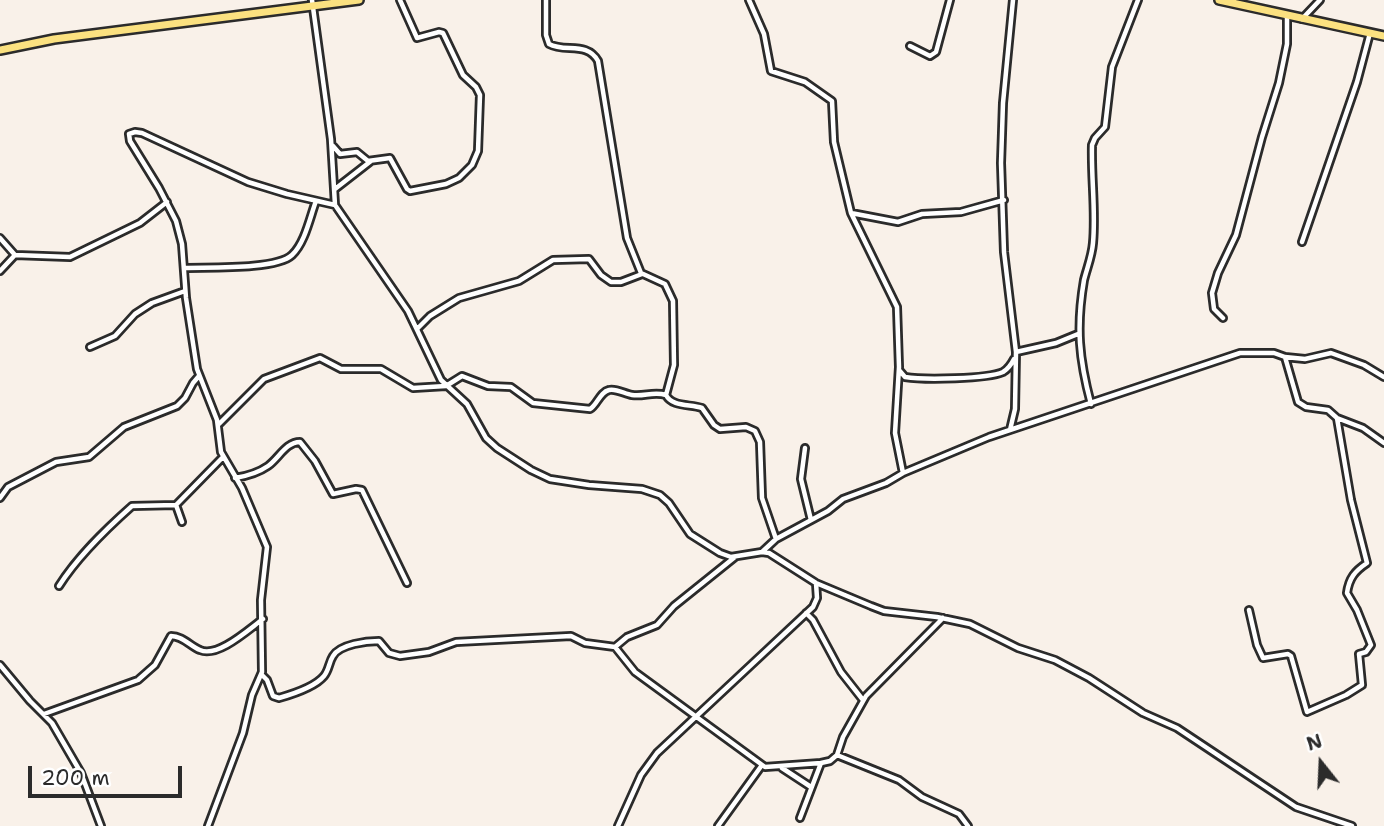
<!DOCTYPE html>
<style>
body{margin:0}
#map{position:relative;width:1384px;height:826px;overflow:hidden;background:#f9f1e9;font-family:"Shantell Sans",sans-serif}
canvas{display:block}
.north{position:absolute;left:1286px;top:728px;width:70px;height:70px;-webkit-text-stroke:5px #fff;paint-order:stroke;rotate:342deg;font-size:19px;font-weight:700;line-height:28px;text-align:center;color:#2b2b2b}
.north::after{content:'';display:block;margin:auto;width:24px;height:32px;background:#2b2b2b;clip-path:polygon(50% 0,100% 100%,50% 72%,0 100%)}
.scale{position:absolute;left:28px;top:766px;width:154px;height:32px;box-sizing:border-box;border:4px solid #2b2b2b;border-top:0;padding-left:9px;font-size:21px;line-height:24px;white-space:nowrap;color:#2b2b2b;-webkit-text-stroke:5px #fff;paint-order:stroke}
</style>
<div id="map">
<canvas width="1384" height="826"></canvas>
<div class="north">N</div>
<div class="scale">200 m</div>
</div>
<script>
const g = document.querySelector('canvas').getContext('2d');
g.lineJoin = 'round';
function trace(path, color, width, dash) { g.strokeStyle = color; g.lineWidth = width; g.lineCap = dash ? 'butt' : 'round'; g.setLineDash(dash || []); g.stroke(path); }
const minor = new Path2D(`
 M 312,0 L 331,139 L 335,205 L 408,311 L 441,380 L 467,404 L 486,438 L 497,448 L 531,470 L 550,479 L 589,485 L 642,489 L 660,495 L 669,503 L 690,534 L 720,553 L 731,557 L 762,552 L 769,553 L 816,583 L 871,606 L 884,611 L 937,617 L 970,624 L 1018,648 L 1055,660 L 1089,678 L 1143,713 L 1177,728 L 1296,807 L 1352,826
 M 546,0 L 546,35 L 549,44 C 565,53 587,41 598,61 L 627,238 L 641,273 L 665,284 L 673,301 L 674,365 L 666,395 C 672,407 690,404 702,408 L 714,425 L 720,429 L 746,427 L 755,431 L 760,442 L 762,498 L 776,539
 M 749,0 L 764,34 L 771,71 L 805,82 L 832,101 L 834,142 L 851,213 L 898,222 L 922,214 L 961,212 L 1004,200
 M 1302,19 L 1320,0
 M 910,46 L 930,56 L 936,52 L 950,0
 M 333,146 L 340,154 L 357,152 L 368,161 L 390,158 L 407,189 L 410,191 L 446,184 L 459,178 L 472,165 L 478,151 L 480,95 L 476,87 L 463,75 L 443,33 L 439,32 L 417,38 L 400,0
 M 335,189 L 371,161
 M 851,213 L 897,307 L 899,367 L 895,433 L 903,473
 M 0,238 L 15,255 L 70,257 L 140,223 L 167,202
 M 1302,242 L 1357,82 L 1370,33
 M 185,268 C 208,267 276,270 292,255 C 305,243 310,217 316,201
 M 0,271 L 15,255
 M 1223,318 L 1214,309 L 1212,293 L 1218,273 L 1236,235 L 1262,137 L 1279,83 L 1287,44 L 1287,15
 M 417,329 L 430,316 L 459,298 L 519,281 L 553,260 L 589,259 L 601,275 L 611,282 L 621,282 L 642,274
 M 90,347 L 115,336 L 135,314 L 152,303 L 185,291
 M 1016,352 L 1056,343 L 1078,334
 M 1285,357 L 1305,359 L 1331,353 L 1364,365 L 1384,377
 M 899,370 L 905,377 C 924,380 987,379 1003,372 C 1008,369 1011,365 1014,359
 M 1091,404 C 1079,359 1076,327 1084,280 C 1087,268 1092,256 1093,243 C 1096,210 1091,178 1092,145 L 1095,138 L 1105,127 L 1112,67 L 1138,0
 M 219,424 L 264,379 L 320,358 L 341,369 L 381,369 L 413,388 L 446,386 L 462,376 L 488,386 L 511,387 L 533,403 L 590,409 C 597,405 600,392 609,390 C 616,388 625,394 632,395 C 644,397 653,391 666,395
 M 1010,430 L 1015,409 L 1016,352 L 1004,252 L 1001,163 L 1003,103 L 1013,0
 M 805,448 L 801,479 L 811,520
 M 235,478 C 247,476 258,473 268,466 C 279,458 286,442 300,442 L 315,461 L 333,494 L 356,489 L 362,490 L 407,583
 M 0,498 L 8,487 L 56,462 L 89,457 L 124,427 L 177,406 L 185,398 L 193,383 L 199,376
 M 182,522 L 176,505 L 223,457
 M 762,552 L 776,539 L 828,511 L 843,499 L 886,483 L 903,473 L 989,437 L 1240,353 L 1274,353 L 1285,357 L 1298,402 L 1306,407 L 1328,410 L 1337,418 L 1363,428 L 1384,443
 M 59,586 C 78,556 105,530 132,506 L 176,505
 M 1249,610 L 1257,645 L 1263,658 L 1288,654 L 1291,656 L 1307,712 L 1346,695 L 1362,685 L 1359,654 L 1366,652 L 1371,645 L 1357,610 L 1347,593 C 1349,578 1355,571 1367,563 L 1351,500 L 1337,418
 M 806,613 L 813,620 L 841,672 L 863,700
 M 615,647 L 627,637 L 657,625 L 674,606 L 735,557
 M 0,665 L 30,701 L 52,723 L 81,773 L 101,826
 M 262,675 L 267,680 L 273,696 L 279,698 C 293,694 315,687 324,676 C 329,670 329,662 333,656 C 340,644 367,641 379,641 L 389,653 L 400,656 L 429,652 L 456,642 L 571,636 L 585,643 L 615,647 L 635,672 L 765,767 L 821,763
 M 44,714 L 138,680 L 155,665 L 171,636 C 183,636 190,646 200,650 C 218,658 249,629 263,619
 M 837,755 L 899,780 L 922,797 L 959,814 L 968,826
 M 782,768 L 811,787
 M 800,818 L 821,763 L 830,761 L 837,755 L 843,737 L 866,696 L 943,618
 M 208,826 L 243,733 L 252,695 L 262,672 L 261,600 L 267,547 L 242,488 L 221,452 L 217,420 L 197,369 L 186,298 L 182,244 L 176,221 L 159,188 L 130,141 L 129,134 L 135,132 L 142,133 L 248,182 L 287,194 L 335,205
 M 618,826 L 641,775 L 657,753 L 813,607 L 817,598 L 816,583
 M 718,826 L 762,765`);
const primary = new Path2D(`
 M 1219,0 L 1384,36
 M 0,50 L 54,39 L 359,0`);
trace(minor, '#2b2b2b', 10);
trace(primary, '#2b2b2b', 12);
trace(minor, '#fff', 4.5);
trace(primary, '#fbe180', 7);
</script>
